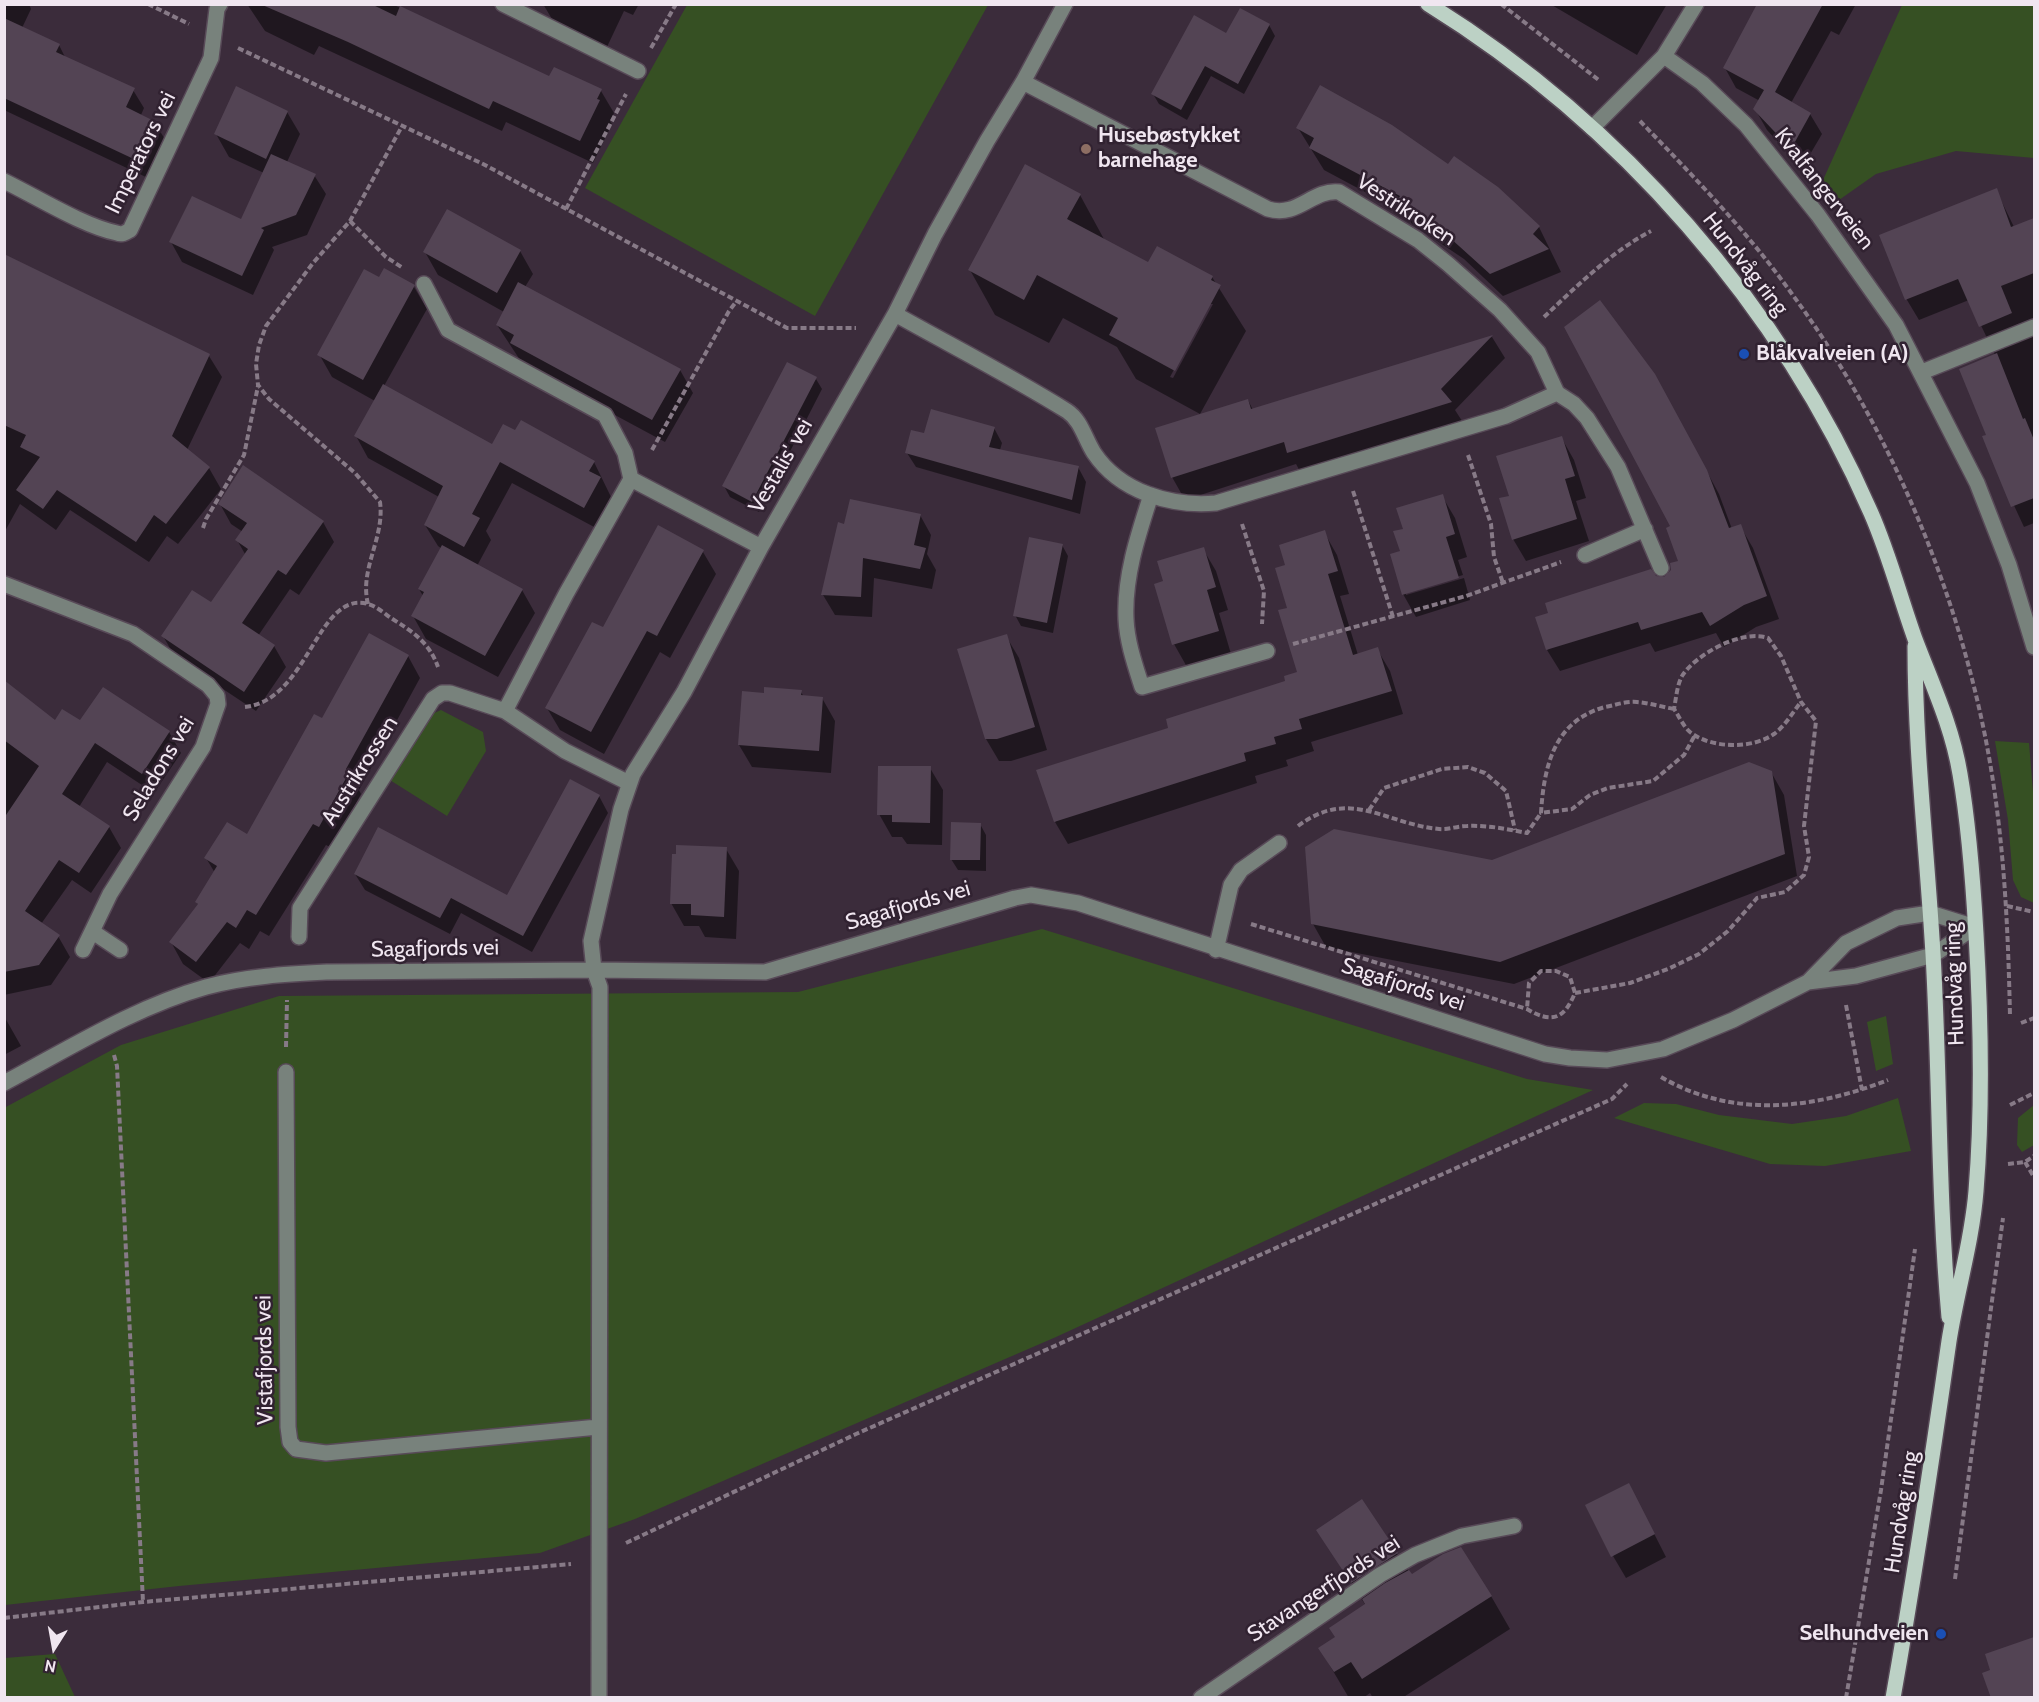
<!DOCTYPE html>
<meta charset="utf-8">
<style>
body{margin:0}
#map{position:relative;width:2039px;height:1702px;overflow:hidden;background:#3b2c3b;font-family:Cabin,sans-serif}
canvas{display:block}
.frame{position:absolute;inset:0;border:6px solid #f0e6f0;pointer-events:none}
.north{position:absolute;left:24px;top:1618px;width:60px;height:60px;-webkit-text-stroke:4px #312231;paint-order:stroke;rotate:191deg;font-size:16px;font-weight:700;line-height:24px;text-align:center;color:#f0e6f0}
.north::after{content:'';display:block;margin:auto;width:21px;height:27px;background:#f0e6f0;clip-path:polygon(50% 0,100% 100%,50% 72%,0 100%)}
</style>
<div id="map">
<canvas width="2039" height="1702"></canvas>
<div class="frame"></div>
<div class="north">N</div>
</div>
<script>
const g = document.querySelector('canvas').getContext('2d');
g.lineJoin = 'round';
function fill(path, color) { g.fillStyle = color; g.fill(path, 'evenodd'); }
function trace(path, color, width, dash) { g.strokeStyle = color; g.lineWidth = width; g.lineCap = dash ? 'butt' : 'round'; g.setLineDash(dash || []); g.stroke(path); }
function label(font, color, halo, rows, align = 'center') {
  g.font = font + ' Cabin,sans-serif'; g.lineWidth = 5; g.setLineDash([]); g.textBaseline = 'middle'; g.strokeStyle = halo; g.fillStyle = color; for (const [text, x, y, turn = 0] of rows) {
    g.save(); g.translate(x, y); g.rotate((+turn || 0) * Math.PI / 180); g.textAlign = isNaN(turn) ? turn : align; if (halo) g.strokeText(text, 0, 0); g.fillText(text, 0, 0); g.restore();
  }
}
fill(new Path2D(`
 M 687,5 L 988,5 L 815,316 L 585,188 Z
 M 1902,5 L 2034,5 L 2034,158 L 1956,151 L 1876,174 L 1839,200 L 1823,180 Z
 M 441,710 L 483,732 L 486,751 L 447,816 L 385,777 L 423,718 Z
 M 1995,741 L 2029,743 L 2034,804 L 2034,903 L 2021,897 L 2013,880 L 2008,820 Z
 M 1042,929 L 1527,1079 L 1593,1090 L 1056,1337 L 635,1519 L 540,1553 L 179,1586 L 5,1605 L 4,1108 L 121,1045 L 279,996 L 798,992 Z
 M 1886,1016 L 1893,1064 L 1876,1071 L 1867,1022 Z
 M 1898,1098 L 1911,1151 L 1825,1166 L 1770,1164 L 1614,1118 L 1644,1103 L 1676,1104 L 1719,1115 L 1792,1124 L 1846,1116 Z
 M 2034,1105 L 2034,1145 L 2022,1152 L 2017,1145 L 2018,1118 Z
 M 55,1654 L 75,1697 L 5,1697 L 5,1658 Z`), '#365023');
fill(new Path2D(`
 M 4,4 L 29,4 L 31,9 L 22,28 L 59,45 L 66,59 L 133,90 L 144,108 L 141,115 L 155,123 L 166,141 L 148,178 L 4,110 Z
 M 247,4 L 392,4 L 550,78 L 601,91 L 614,113 L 610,121 L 612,124 L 593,163 L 506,122 L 502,131 L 319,46 L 314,55 L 265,31 Z
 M 543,4 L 639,4 L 633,15 L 624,11 L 606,49 L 555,24 Z
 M 1550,4 L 1667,4 L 1637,55 Z
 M 1759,4 L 1856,4 L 1839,35 L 1831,31 L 1791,103 L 1810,114 L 1822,134 L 1802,168 L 1767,130 L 1755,109 L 1760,101 L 1736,88 L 1725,68 Z
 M 1269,25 L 1275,36 L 1244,94 L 1211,76 L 1187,120 L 1159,104 L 1153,94 L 1227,35 Z
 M 287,112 L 300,134 L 287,162 L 314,175 L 326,194 L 307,235 L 272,247 L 274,250 L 253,295 L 182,262 L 171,242 L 242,221 L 264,173 L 229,157 L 216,134 Z
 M 1298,128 L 1448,166 L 1497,188 L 1539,227 L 1561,272 L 1503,296 L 1464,259 L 1412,224 L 1406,214 L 1324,170 Z
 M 1996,190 L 2014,227 L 2034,220 L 2034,523 L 2024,527 L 1991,456 L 1988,435 L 1995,355 L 1969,300 L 1919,320 L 1907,300 L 1881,236 Z
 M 1080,195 L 1105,241 L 1149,264 L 1212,277 L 1246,331 L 1200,414 L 1136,379 L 1117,347 L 1063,318 L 1049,343 L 995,315 L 970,270 ZM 1209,304 L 1213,304 L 1173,378 L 1170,377 Z
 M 520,251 L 533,274 L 525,287 L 680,370 L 693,393 L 665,442 L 524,366 L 497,325 L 504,312 L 438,275 L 425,252 Z
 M 4,257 L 209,356 L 222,377 L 187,450 L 209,468 L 221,489 L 178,544 L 167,536 L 149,562 L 70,510 L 56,530 L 20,504 L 4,533 Z
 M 380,279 L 414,287 L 427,309 L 384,386 L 493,446 L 594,462 L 612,499 L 596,528 L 512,483 L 486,531 L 491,540 L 477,566 L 522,590 L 535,613 L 498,677 L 426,639 L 413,616 L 423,596 L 419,589 L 442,549 L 438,546 L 425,525 L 439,497 L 368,458 L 356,436 L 375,401 L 332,377 L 319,354 Z
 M 1492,337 L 1505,358 L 1455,410 L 1464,424 L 1302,475 L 1296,464 L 1185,500 L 1172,477 L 1248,400 L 1253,410 Z
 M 816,379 L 822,389 L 759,512 L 730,497 L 724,486 Z
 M 1667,398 L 1719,494 L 1732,529 L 1740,526 L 1753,548 L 1779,619 L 1756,627 L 1724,647 L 1716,633 L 1655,652 L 1650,643 L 1560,671 L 1547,650 L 1655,577 L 1665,579 L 1680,562 L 1672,527 Z
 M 994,428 L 1002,443 L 1000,450 L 1078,467 L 1086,482 L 1080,514 L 916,467 L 907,453 L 925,435 Z
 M 1561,437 L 1574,460 L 1586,498 L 1576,501 L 1589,541 L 1526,561 L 1513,539 L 1511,497 Z
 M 1442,496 L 1455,518 L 1467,557 L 1458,560 L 1463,575 L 1406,592 L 1406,595 L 1464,578 L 1470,600 L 1416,617 L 1403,594 L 1401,552 L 1404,530 Z
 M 220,504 L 323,522 L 334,542 L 299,595 L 290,589 L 258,636 L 274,646 L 286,667 L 256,711 L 175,657 L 163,636 L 211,604 L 245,554 L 237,540 L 243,532 L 231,524 Z
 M 920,515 L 931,535 L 927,554 L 936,570 L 932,589 L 874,578 L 872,617 L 835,615 L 823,595 L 845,526 Z
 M 1324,532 L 1337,555 L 1349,594 L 1340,596 L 1358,655 L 1377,649 L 1390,671 L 1403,714 L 1311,742 L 1314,751 L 1286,760 L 1288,766 L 1255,776 L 1257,783 L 1068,844 L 1055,822 L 1170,729 L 1287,682 L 1299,673 L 1289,609 L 1287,566 Z
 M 1062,545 L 1068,556 L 1053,633 L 1021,626 L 1015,615 Z
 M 1203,549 L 1216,571 L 1228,610 L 1219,613 L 1231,654 L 1187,667 L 1174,644 L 1165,582 Z
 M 703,552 L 716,574 L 670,658 L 660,652 L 604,754 L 560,730 L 547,708 L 603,630 Z
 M 1006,636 L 1019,658 L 1047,750 L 1011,761 L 999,761 L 986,739 Z
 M 408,656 L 420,678 L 359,790 L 361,794 L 332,848 L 326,845 L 269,936 L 260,931 L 249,949 L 240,943 L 209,983 L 183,964 L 171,942 L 199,905 L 196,902 L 215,873 L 206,858 L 248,837 L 323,720 Z
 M 4,682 L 55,722 L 169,732 L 181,753 L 154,793 L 107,762 L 79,807 L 109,827 L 121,848 L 91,893 L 72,880 L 41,924 L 58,936 L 70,957 L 51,985 L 4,995 Z
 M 801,692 L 804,697 L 822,698 L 835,721 L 831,773 L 752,767 L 739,745 L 765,694 Z
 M 930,768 L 943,790 L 942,845 L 907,844 L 902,837 L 892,837 L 879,814 Z
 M 1771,772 L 1784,795 L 1797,876 L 1514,984 L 1326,947 L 1313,924 L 1492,862 Z
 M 599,796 L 608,813 L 532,952 L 461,913 L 450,934 L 365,890 L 355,874 L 507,897 Z
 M 980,824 L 986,835 L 986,871 L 958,870 L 951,859 Z
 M 726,849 L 739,871 L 736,939 L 705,937 L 699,926 L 684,926 L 671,903 Z
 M 4,1016 L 21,1046 L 4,1055 Z
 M 1362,1501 L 1412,1576 L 1491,1596 L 1510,1629 L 1402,1698 L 1373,1698 L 1370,1693 L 1363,1698 L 1349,1698 L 1320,1649 L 1336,1638 L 1366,1606 L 1318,1531 Z
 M 1641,1508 L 1666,1557 L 1626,1578 L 1613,1556 Z
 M 2034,1639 L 2034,1698 L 1993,1698 L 1992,1670 L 1986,1655 Z`), '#0007');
fill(new Path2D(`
 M 260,4 L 371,4 L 396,16 L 400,6 L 549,76 L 554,67 L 602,89 L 597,99 L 600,100 L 580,141 L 493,101 L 489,109 L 348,42 Z
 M 1757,4 L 1823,4 L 1775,92 L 1811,113 L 1791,149 L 1753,109 L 1764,90 L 1723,68 Z
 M 1240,8 L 1270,24 L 1238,84 L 1205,66 L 1181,110 L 1151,94 L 1194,15 L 1226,33 Z
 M 4,18 L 60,44 L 56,52 L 135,88 L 126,107 L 156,122 L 138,161 L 4,98 Z
 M 1320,85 L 1392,125 L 1448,164 L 1454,156 L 1498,187 L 1540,226 L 1533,234 L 1549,249 L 1490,274 L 1449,237 L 1397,201 L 1400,196 L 1309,148 L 1314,138 L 1296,128 Z
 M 236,86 L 288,111 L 266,159 L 214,134 Z
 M 271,154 L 316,174 L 296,215 L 261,228 L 264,230 L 242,276 L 169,242 L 192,196 L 241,219 Z
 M 1025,164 L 1081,194 L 1067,219 L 1148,262 L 1157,246 L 1213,276 L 1211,280 L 1221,285 L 1175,371 L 1109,335 L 1118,318 L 1037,275 L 1024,300 L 968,270 Z
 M 1997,188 L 2011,227 L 2034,218 L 2034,273 L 2001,286 L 2012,313 L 1979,327 L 1958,279 L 1905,300 L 1879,235 Z
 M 447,209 L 521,250 L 497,293 L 423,252 Z
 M 4,254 L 210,354 L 172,436 L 210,467 L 166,524 L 154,515 L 136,542 L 57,490 L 43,509 L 16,490 L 40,457 L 20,447 L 26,435 L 4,425 Z
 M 384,268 L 415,285 L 363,380 L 317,355 L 364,269 L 379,277 Z
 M 518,282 L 681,369 L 652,420 L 510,343 L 514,335 L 496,325 Z
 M 1600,300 L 1655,374 L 1707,470 L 1729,528 L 1741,524 L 1767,596 L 1744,605 L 1710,626 L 1702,612 L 1641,630 L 1638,622 L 1546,650 L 1535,617 L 1548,613 L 1545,603 L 1651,569 L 1656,576 L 1664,577 L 1671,570 L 1670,563 L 1678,561 L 1666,528 L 1670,526 L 1564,327 Z
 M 1493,335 L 1441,389 L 1452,402 L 1287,453 L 1284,442 L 1171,478 L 1155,428 L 1248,399 L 1251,409 Z
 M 1997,353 L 2023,419 L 2025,418 L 2034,440 L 2034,498 L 2011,507 L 1990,456 L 1982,436 L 1986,435 L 1959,369 Z
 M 787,362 L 817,377 L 752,502 L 722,486 Z
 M 383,384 L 492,444 L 503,424 L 515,430 L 521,420 L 595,461 L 589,471 L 601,477 L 584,508 L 500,462 L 472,514 L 480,518 L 464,547 L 424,525 L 443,486 L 354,436 Z
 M 931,409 L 995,427 L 989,447 L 1079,466 L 1072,500 L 905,453 L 911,430 L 924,433 Z
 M 1562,436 L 1575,476 L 1565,479 L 1577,519 L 1512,540 L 1499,498 L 1509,496 L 1496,456 Z
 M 243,465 L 324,521 L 286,575 L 278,570 L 242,623 L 275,645 L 244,692 L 161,636 L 192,590 L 211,602 L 248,549 L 235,540 L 247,523 L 218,504 Z
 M 1443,494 L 1455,534 L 1446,537 L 1459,578 L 1402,595 L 1390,554 L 1400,551 L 1393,531 L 1403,529 L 1396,508 Z
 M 850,499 L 921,514 L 914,545 L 926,548 L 920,569 L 863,558 L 861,597 L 821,595 L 838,522 L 844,524 Z
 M 658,525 L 704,550 L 657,636 L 647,631 L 591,732 L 545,708 L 592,622 L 603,627 Z
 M 1325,530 L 1338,571 L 1328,574 L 1353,655 L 1378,647 L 1392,691 L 1299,719 L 1302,729 L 1274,737 L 1276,744 L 1244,753 L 1246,761 L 1054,822 L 1036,770 L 1168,728 L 1166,719 L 1285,681 L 1284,676 L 1297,672 L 1278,610 L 1287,608 L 1275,568 L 1285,565 L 1279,545 Z
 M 1029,537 L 1063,544 L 1047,623 L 1013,616 Z
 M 442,545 L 523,589 L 485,656 L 411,616 L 424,592 L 418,589 Z
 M 1204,547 L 1216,587 L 1207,590 L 1219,631 L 1172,645 L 1154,584 L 1163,581 L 1157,561 Z
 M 369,633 L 409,655 L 346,769 L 350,771 L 319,827 L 313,824 L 256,915 L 247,910 L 236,928 L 227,922 L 196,962 L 169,942 L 198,904 L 195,902 L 217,866 L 204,858 L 227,822 L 247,834 L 314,714 L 322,718 Z
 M 1007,634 L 1035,727 L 997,739 L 985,739 L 957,649 Z
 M 4,680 L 55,720 L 62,709 L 80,720 L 103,687 L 170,731 L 142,774 L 95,743 L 62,794 L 110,826 L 79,873 L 59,860 L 25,911 L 60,935 L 39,965 L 4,972 L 4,818 L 39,766 L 4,740 Z
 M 764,687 L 802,690 L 801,695 L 823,697 L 819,751 L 738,745 L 742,691 L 764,693 Z
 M 1749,762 L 1772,771 L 1785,854 L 1500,962 L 1311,924 L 1305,847 L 1334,829 L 1492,860 Z
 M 878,766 L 931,766 L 930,823 L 892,822 L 892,815 L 877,815 Z
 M 570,779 L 600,795 L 523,936 L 451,898 L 440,918 L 354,874 L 378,827 L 507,895 Z
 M 951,822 L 981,823 L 980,860 L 950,860 Z
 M 676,845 L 727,847 L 724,917 L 691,915 L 691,904 L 670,904 L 672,854 L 676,854 Z
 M 1629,1483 L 1655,1534 L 1611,1557 L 1585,1505 Z
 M 1362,1499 L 1398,1553 L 1351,1583 L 1316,1530 Z
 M 1461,1547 L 1492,1596 L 1362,1679 L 1351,1662 L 1334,1672 L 1318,1648 L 1335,1637 L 1329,1628 L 1365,1604 L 1362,1599 L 1385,1583 L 1409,1570 L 1412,1574 L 1443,1554 Z
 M 2034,1637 L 2034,1698 L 1991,1698 L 1982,1673 L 1990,1670 L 1985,1654 Z`), '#534454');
const minor = new Path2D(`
 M 503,4 L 638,71
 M 1664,56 L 1702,83 L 1746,125 L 1818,215 L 1896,325 L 1977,483 L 2009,565 L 2034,647
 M 1023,82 L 1268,209 C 1298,218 1312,189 1339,192 L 1418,240 L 1448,264 L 1500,310 L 1538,352 L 1557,393 L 1574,404 L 1587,418 L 1618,467 L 1661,568
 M 1592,128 L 1664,56 L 1696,4
 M 4,181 C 37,197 83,226 117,233 C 122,235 125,233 130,230 L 211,58 L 217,9 L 220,4
 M 424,284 L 448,330 L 605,415 L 625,453 L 631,479 L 761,547
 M 895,314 C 952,346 1011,376 1067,411 C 1081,420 1085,439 1094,453 C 1120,492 1171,507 1216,503 L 1506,416 L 1557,393
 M 1922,372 L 2034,327
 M 1151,495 C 1138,535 1124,577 1126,619 C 1127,642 1135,665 1142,687 L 1267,651
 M 1585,555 L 1645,529
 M 4,584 L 133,634 L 208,685 L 217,696 L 218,704 L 203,747 L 110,894 L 83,950
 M 505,711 L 566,594 L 631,479
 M 93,932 L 120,950
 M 299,937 L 300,908 L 433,699 L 442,693 L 450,693 L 505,711 L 565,751 L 629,783
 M 1216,950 L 1231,885 L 1241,870 L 1279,843
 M 1808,982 L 1856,976 L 1933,955 L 1975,927
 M 286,1072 L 288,1427 L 290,1442 L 296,1449 L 326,1453 L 598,1427
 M 4,1083 C 70,1048 135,1007 206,987 C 246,976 288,974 328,972 L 594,970 L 765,972 L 1015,898 L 1031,895 L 1078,903 L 1545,1054 L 1570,1058 L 1607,1060 L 1663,1049 L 1733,1020 L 1808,982 L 1846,943 L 1897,918 L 1930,913 L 1975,927
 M 599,1698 L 600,987 L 594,970 L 591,941 L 621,809 L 633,774 L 684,692 L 761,547 L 895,314 L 935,234 L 987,141 L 1023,82 L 1065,4
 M 1201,1698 L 1380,1575 L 1415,1555 L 1462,1536 L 1514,1526`);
const major = new Path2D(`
 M 1428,4 C 1620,123 1781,306 1871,513 C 1889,554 1900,597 1915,639 C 1932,684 1952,726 1960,774 C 1969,826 1973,881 1976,934 C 1981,1020 1983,1106 1976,1191 C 1972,1242 1957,1290 1949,1341 C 1932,1460 1914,1579 1893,1698
 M 1915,646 C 1915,749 1927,851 1933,954 C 1940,1075 1938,1196 1949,1317`);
trace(minor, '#584a58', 18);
trace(major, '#584a58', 18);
trace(new Path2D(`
 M 148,4 L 189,24
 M 1501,4 L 1600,81
 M 238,48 L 483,164 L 787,328 L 856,328
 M 651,48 L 676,4
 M 1640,121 C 1693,176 1747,231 1792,294 C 1888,424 1957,588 1987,746 C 2004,836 2008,925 2010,1016
 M 566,209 L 626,94
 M 350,221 L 386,257 L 403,268
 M 1544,317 C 1577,286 1611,252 1651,231
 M 652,450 L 729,311 L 736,302
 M 1468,455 L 1491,524 L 1494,557 L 1503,583
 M 1353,491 L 1393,617
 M 1242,524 L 1264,591 L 1262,624
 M 203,528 L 206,519 L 244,455 L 258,386
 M 368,604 C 359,569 385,538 380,502 L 355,473 L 269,399 L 258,385 L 256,364 L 259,345 L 266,326 L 313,263 L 350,221 L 401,128
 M 1293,644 L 1466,596 L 1561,562
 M 245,707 C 309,700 317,590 368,604 C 376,606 385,614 391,618 C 413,632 429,642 438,667
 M 1674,709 C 1662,707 1650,703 1637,702 C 1626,701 1616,705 1605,707 C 1554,721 1544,766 1541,813 L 1572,809 L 1590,795 L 1608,788 L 1653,781 L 1684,755 L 1695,735
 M 1369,810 L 1384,788 L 1442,769 L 1468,767 L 1485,773 L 1506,791 L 1515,830
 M 1298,826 C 1350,787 1385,824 1439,829 C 1448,830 1457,826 1467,826 C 1487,825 1507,829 1527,833 L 1541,813
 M 2007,906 L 2034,912
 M 1251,924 L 1527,1009 C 1552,1024 1564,1019 1575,993 L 1570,977 L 1556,971 L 1541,971 L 1529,983 L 1527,1009
 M 1575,993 L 1630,983 L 1668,969 L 1699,954 L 1728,931 L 1757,898 L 1785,892 L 1804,875 L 1809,857 L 1804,826 L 1816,721 L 1801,702 L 1781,656 L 1768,638 C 1742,629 1696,654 1682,676 C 1677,685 1676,699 1674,709 C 1679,716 1683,726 1690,732 C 1711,749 1753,749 1774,734 C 1785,726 1793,712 1801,702
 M 1846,1005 L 1862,1090
 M 2021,1023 L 2034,1018
 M 286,1047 L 287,1000
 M 114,1055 L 117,1066 L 143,1602
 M 1661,1077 C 1733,1119 1814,1109 1888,1080
 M 2010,1105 L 2034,1093
 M 2025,1162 L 2034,1177
 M 2008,1164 L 2025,1162 L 2034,1156
 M 626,1543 L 856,1434 L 1612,1099 L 1627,1084
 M 1955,1579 L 2003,1218
 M 4,1618 L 143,1602 L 571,1564
 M 1846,1698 L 1881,1490 L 1915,1249`), '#877a87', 4, [6, 3]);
trace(minor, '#78827c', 15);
trace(major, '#bcd1c5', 15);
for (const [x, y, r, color] of [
 [1086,149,6,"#8d6e63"],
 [1744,354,6,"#1a4fb4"],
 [1941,1634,6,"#1a4fb4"]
]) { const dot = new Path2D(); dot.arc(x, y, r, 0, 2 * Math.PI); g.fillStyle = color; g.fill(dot); trace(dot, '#312231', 2); }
label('bold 22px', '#f0e6f0', '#312231', [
 ["Husebøstykket",1098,136],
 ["barnehage",1098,161],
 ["Blåkvalveien (A)",1756,354],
 ["Selhundveien",1929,1634,"right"]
], 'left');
label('22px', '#f0e6f0', '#312231', [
 ["Imperators vei",141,153,-64],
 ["Kvalfangerveien",1824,189,52],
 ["Vestrikroken",1406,210,33],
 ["Hundvåg ring",1745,264,52],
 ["Vestalis' vei",781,466,-60],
 ["Seladons vei",159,769,-59],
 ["Austrikrossen",360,771,-58],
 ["Sagafjords vei",908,906,-16],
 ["Sagafjords vei",435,949,-1],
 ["Hundvåg ring",1955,984,-92],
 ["Sagafjords vei",1403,985,18],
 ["Vistafjords vei",265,1360,-91],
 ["Hundvåg ring",1902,1512,-81],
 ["Stavangerfjords vei",1324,1589,-33]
]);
</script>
